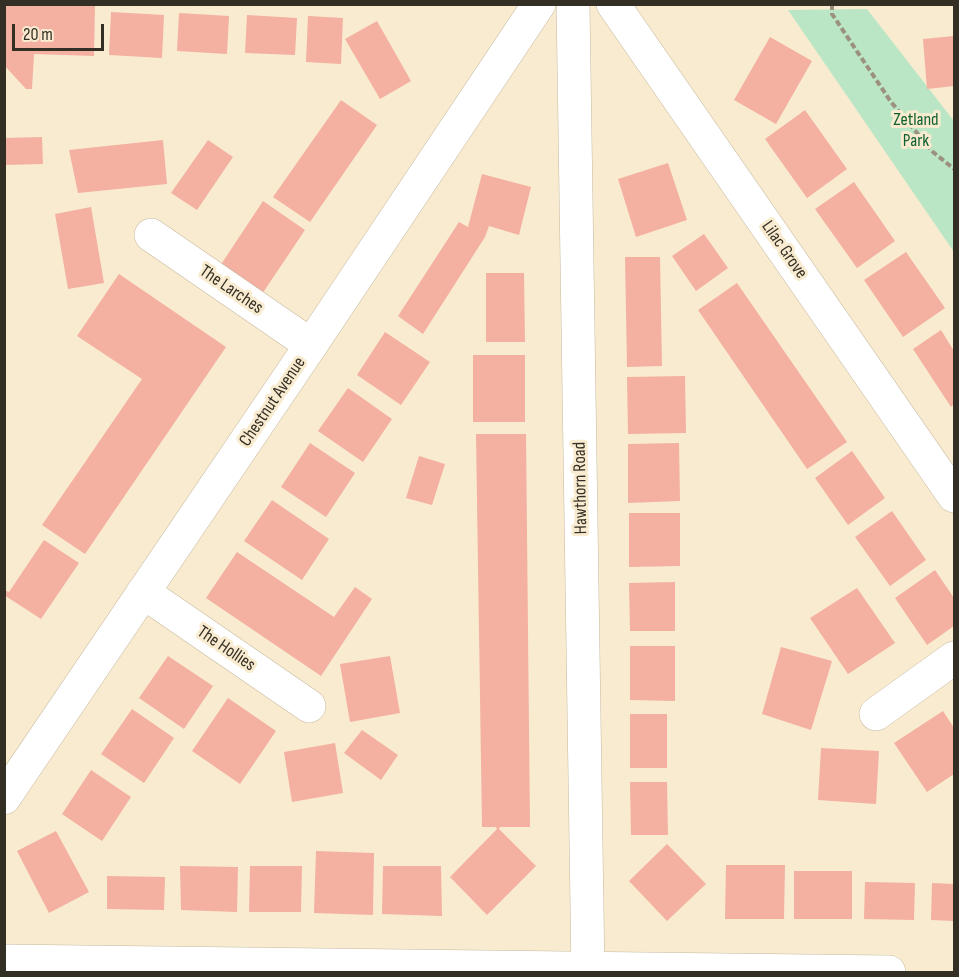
<!DOCTYPE html>
<style>
body{margin:0}
#map{position:relative;width:959px;height:977px;overflow:hidden;background:#f9ebd0;font-family:"Sofia Sans Condensed",sans-serif}
canvas{display:block}
.frame{position:absolute;inset:0;border:6px solid #342f24;pointer-events:none}
.scale{position:absolute;left:12px;top:24px;width:92px;height:27px;box-sizing:border-box;border:3px solid #342f24;border-top:0;padding-left:8px;font-size:18px;line-height:21px;white-space:nowrap;color:#342f24;-webkit-text-stroke:4px #f9ebd0;paint-order:stroke}
</style>
<div id="map">
<canvas width="959" height="977"></canvas>
<div class="frame"></div>
<div class="scale">20 m</div>
</div>
<script>
const g = document.querySelector('canvas').getContext('2d');
g.lineJoin = 'round';
function fill(path, color) { g.fillStyle = color; g.fill(path, 'evenodd'); }
function trace(path, color, width, dash) { g.strokeStyle = color; g.lineWidth = width; g.lineCap = dash ? 'butt' : 'round'; g.setLineDash(dash || []); g.stroke(path); }
function label(font, color, halo, rows, align = 'center') {
  g.font = font + ' "Sofia Sans Condensed",sans-serif'; g.lineWidth = 6; g.setLineDash([]); g.textBaseline = 'middle'; g.strokeStyle = halo; g.fillStyle = color; for (const [text, x, y, turn = 0] of rows) {
    g.save(); g.translate(x, y); g.rotate((+turn || 0) * Math.PI / 180); g.textAlign = isNaN(turn) ? turn : align; if (halo) g.strokeText(text, 0, 0); g.fillText(text, 0, 0); g.restore();
  }
}
fill(new Path2D(`
 M 867,9 L 954,121 L 954,252 L 788,10 Z`), '#bbe6c5');
fill(new Path2D(`
 M 4,4 L 95,5 L 94,56 L 34,54 L 32,89 L 26,89 L 4,65 Z
 M 111,12 L 164,15 L 162,58 L 109,55 Z
 M 179,13 L 229,16 L 227,54 L 177,51 Z
 M 247,15 L 297,18 L 295,55 L 245,53 Z
 M 308,16 L 343,18 L 341,64 L 306,62 Z
 M 377,21 L 411,81 L 380,99 L 345,39 Z
 M 954,36 L 954,86 L 927,89 L 923,39 Z
 M 770,37 L 812,61 L 776,124 L 734,100 Z
 M 341,100 L 377,125 L 310,222 L 273,197 Z
 M 805,110 L 847,169 L 807,198 L 765,139 Z
 M 42,137 L 43,164 L 4,165 L 4,138 Z
 M 163,140 L 167,184 L 78,193 L 69,150 Z
 M 208,140 L 233,157 L 197,210 L 171,193 Z
 M 668,163 L 687,220 L 636,237 L 618,179 Z
 M 482,174 L 531,187 L 519,235 L 489,226 L 485,237 L 423,334 L 398,316 L 459,222 L 468,227 Z
 M 854,182 L 895,241 L 857,268 L 815,209 Z
 M 263,201 L 305,230 L 260,297 L 218,269 Z
 M 91,207 L 104,283 L 68,289 L 55,214 Z
 M 704,234 L 728,268 L 696,291 L 672,256 Z
 M 906,252 L 945,308 L 903,337 L 864,280 Z
 M 625,257 L 660,257 L 662,366 L 627,367 Z
 M 486,273 L 524,273 L 525,342 L 486,342 Z
 M 119,274 L 226,347 L 85,554 L 42,525 L 142,379 L 77,336 Z
 M 737,283 L 847,442 L 807,469 L 698,310 Z
 M 941,330 L 954,351 L 954,404 L 951,407 L 913,349 Z
 M 385,332 L 430,362 L 401,405 L 357,375 Z
 M 473,355 L 525,355 L 525,422 L 473,422 Z
 M 685,376 L 686,433 L 628,434 L 627,377 Z
 M 348,388 L 392,419 L 363,462 L 318,431 Z
 M 476,434 L 526,434 L 530,827 L 500,827 L 499,829 L 536,866 L 487,915 L 450,877 L 497,829 L 496,827 L 482,827 Z
 M 310,443 L 355,473 L 326,517 L 281,487 Z
 M 679,443 L 680,501 L 628,503 L 628,444 Z
 M 852,451 L 885,498 L 848,525 L 815,478 Z
 M 419,456 L 445,464 L 432,505 L 406,498 Z
 M 272,500 L 329,539 L 302,580 L 244,541 Z
 M 892,511 L 926,560 L 890,586 L 855,537 Z
 M 629,513 L 680,513 L 680,566 L 629,567 Z
 M 44,540 L 79,563 L 41,619 L 4,595 L 4,590 L 9,592 Z
 M 237,552 L 334,617 L 355,587 L 372,599 L 321,676 L 206,598 Z
 M 935,570 L 954,598 L 954,626 L 927,645 L 895,598 Z
 M 675,582 L 675,631 L 630,631 L 629,583 Z
 M 857,588 L 895,643 L 848,674 L 810,618 Z
 M 630,646 L 675,646 L 675,701 L 630,700 Z
 M 781,647 L 832,661 L 811,730 L 762,714 Z
 M 168,656 L 213,686 L 184,729 L 139,698 Z
 M 390,656 L 400,713 L 350,722 L 340,664 Z
 M 228,698 L 276,731 L 240,784 L 192,751 Z
 M 132,709 L 174,738 L 144,783 L 101,754 Z
 M 943,711 L 954,728 L 954,774 L 927,792 L 894,743 Z
 M 630,714 L 667,714 L 667,768 L 630,768 Z
 M 362,730 L 398,755 L 381,780 L 344,753 Z
 M 335,743 L 343,793 L 292,802 L 284,752 Z
 M 821,748 L 879,751 L 876,804 L 818,800 Z
 M 91,770 L 131,797 L 102,841 L 62,814 Z
 M 630,782 L 667,782 L 668,835 L 631,835 Z
 M 56,831 L 89,892 L 49,913 L 17,851 Z
 M 667,844 L 706,884 L 667,921 L 629,881 Z
 M 316,851 L 374,853 L 373,915 L 314,913 Z
 M 726,865 L 785,865 L 784,919 L 725,919 Z
 M 180,866 L 238,867 L 237,912 L 181,910 Z
 M 250,866 L 302,866 L 301,912 L 249,912 Z
 M 383,866 L 441,866 L 442,916 L 382,914 Z
 M 794,871 L 852,871 L 852,919 L 794,919 Z
 M 107,876 L 165,877 L 164,910 L 107,909 Z
 M 865,882 L 915,883 L 914,920 L 864,919 Z
 M 932,883 L 954,884 L 954,921 L 931,920 Z`), '#f4b0a1');
const street = new Path2D(`
 M 573,4 L 588,972
 M 613,4 L 954,496
 M 151,235 L 311,345
 M 143,592 L 309,706
 M 876,714 L 954,658
 M 4,798 L 311,345 L 539,4
 M 4,961 L 889,972`);
trace(street, '#c6b99f', 34);
trace(new Path2D(`
 M 832,4 L 832,14 L 891,102 L 933,152 L 954,169`), '#9b917e', 4, [6, 3]);
trace(street, '#fff', 33);
label('18px', '#106131', '#f9ebd0', [
 ["Zetland",916,120],
 ["Park",916,141]
]);
label('18px', '#342f24', '#f9ebd0', [
 ["Lilac Grove",784,250,55],
 ["The Larches",231,290,34],
 ["Chestnut Avenue",273,402,-56],
 ["Hawthorn Road",581,488,-91],
 ["The Hollies",226,649,34]
]);
</script>
